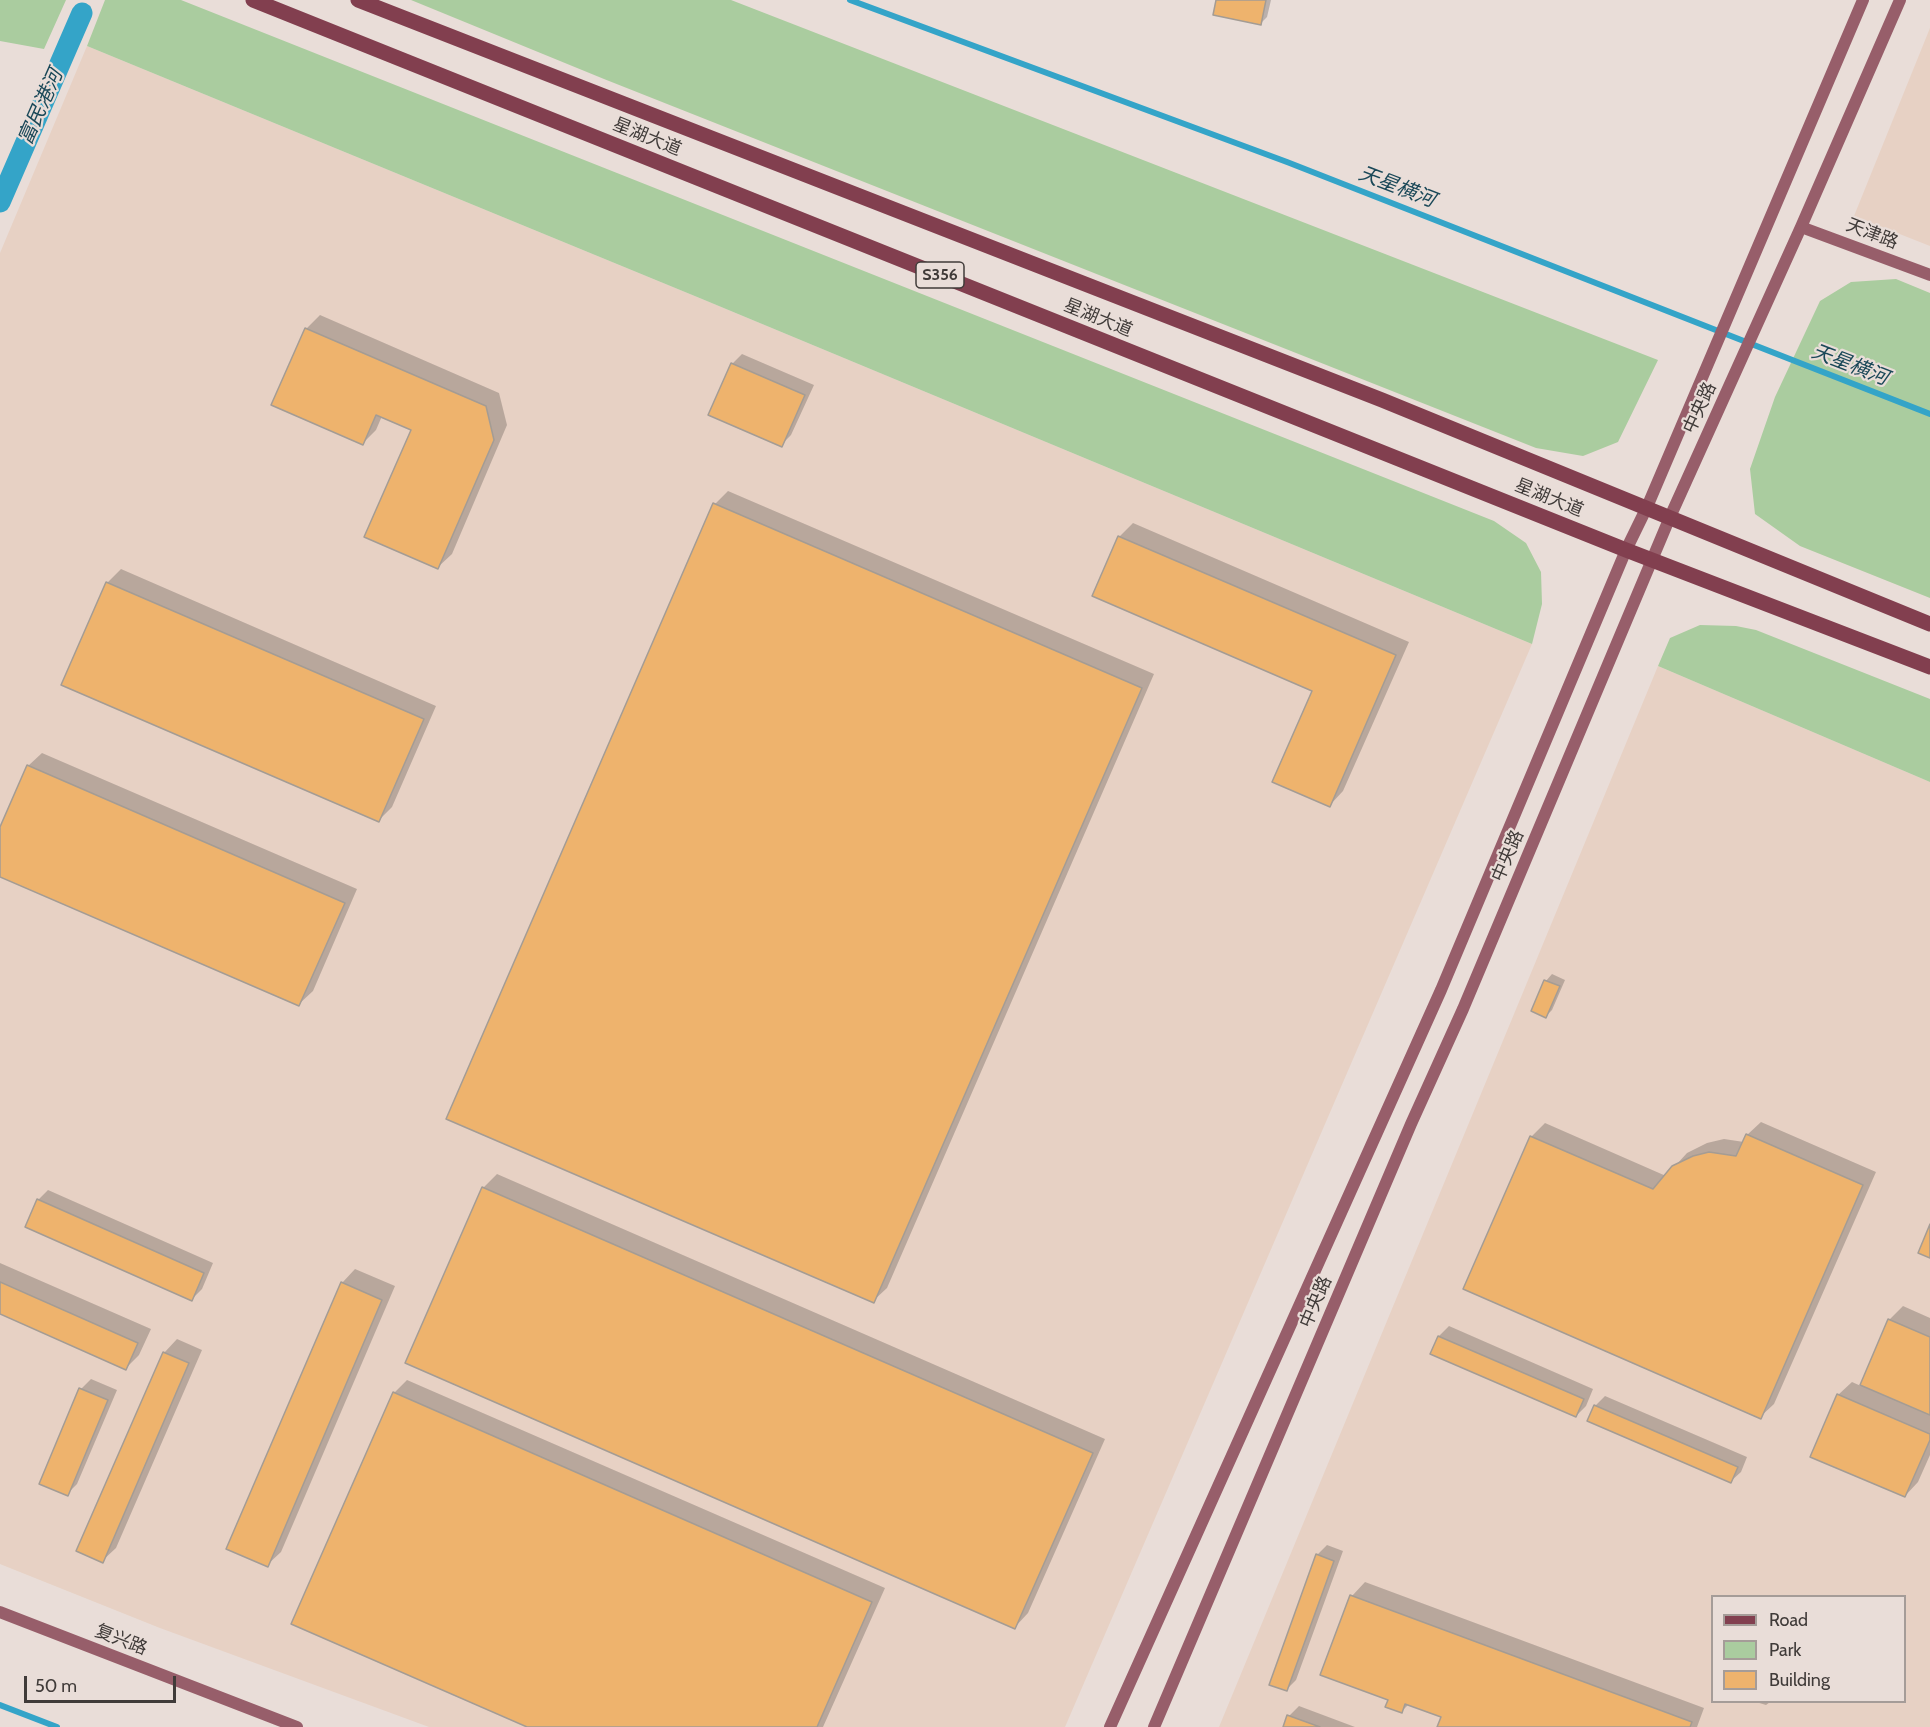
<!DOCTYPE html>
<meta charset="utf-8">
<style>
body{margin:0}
#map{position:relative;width:1930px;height:1727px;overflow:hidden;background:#e9ddd8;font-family:Cabin,sans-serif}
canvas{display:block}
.legend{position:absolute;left:1711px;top:1595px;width:195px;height:108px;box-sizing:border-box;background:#e9ddd8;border:2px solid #a59c98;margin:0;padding:8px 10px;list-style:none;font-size:18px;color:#403b39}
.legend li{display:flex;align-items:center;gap:12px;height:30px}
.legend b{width:30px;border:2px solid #a59c98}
.scale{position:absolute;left:24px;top:1676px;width:152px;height:27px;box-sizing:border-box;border:3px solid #403b39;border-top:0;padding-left:8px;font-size:18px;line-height:21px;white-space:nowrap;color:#403b39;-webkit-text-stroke:4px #e9ddd8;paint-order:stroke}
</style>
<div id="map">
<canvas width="1930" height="1727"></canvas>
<ul class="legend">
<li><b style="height:8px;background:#823f4f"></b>Road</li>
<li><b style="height:16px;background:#aacc9f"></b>Park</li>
<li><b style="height:16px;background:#eeb36d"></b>Building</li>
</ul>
<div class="scale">50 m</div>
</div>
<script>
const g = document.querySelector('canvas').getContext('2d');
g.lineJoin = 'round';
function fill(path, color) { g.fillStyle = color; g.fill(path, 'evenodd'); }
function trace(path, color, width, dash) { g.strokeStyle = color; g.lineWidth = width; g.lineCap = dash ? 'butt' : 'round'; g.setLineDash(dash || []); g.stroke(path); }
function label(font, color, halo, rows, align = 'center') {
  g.font = font + ' Cabin,"Noto Sans SC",sans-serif'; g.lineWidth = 4.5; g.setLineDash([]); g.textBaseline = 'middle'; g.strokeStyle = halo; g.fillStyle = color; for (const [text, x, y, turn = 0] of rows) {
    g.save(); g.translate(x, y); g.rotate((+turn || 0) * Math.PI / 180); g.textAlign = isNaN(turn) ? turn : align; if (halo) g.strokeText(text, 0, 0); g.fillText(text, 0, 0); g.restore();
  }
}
fill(new Path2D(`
 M 1930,28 L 1930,246 L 1854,216 Z
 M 87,46 L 702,299 L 1532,644 L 1065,1727 L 429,1727 L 160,1628 L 0,1564 L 0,253 Z
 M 1658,666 L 1930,782 L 1930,1727 L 1219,1727 ZM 1712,1596 L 1904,1596 L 1904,1702 L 1712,1702 Z`), '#e7d1c4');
fill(new Path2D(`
 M 0,0 L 66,0 L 44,49 L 0,41 Z
 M 105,0 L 181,0 L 1494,521 L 1526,543 L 1541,572 L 1542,604 L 1532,644 L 702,299 L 87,46 Z
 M 411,0 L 731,0 L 1658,360 L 1618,442 L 1583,456 L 1536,448 L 604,79 Z
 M 1896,279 L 1930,293 L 1930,598 L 1800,546 L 1755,514 L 1750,469 L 1775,397 L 1820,301 L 1851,282 Z
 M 1700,625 L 1736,626 L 1756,630 L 1930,699 L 1930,782 L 1658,666 L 1670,638 Z`), '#aacc9f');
fill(new Path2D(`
 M 1218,0 L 1271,0 L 1267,17 L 1261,23 Z
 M 320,315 L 499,393 L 507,425 L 452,554 L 438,567 L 413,429 L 382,416 L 376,430 L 363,443 L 306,329 Z
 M 742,354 L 814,385 L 791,435 L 781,445 L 732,364 Z
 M 728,491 L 1154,674 L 887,1288 L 873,1301 L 715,504 Z
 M 1133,523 L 1409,642 L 1343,791 L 1330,805 L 1314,690 L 1094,595 L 1120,536 Z
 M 121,569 L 436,706 L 392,807 L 378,821 L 107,583 Z
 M 42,753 L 357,889 L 313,991 L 299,1004 L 0,875 L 0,831 L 28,766 Z
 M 1552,974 L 1565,980 L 1552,1010 L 1546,1016 L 1546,981 Z
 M 1761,1122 L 1876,1172 L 1774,1404 L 1760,1417 L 1531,1137 L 1545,1123 L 1666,1176 L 1687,1153 L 1707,1143 L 1724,1139 L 1744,1142 L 1747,1135 Z
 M 497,1174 L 1105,1439 L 1028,1613 L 1015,1627 L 483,1188 Z
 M 48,1190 L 213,1263 L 202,1289 L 192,1299 L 38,1200 Z
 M 0,1263 L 151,1329 L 139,1355 L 126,1368 L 0,1313 Z
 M 355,1269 L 395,1286 L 281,1552 L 267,1565 L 342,1283 Z
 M 1903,1306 L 1930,1318 L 1930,1455 L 1918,1482 L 1905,1496 L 1838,1395 L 1852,1382 L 1861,1386 L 1889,1320 Z
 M 1449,1326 L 1593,1389 L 1586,1406 L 1576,1416 L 1432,1353 L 1439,1336 Z
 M 177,1339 L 202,1350 L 116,1548 L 102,1561 L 164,1353 Z
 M 91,1379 L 117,1390 L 77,1484 L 67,1494 L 81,1389 Z
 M 407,1380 L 885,1588 L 823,1727 L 531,1727 L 394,1393 Z
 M 1605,1396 L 1747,1457 L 1741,1472 L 1731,1481 L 1595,1406 Z
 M 1327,1545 L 1343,1551 L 1296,1680 L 1286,1690 L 1317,1555 Z
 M 1365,1582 L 1704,1708 L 1697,1727 L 1439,1727 L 1443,1716 L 1410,1703 L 1402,1711 L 1390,1700 L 1322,1674 L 1352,1596 Z
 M 1756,1702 L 1770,1702 L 1766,1705 Z
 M 1299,1706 L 1355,1727 L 1284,1727 L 1289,1716 Z`), '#0003');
trace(new Path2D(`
 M 850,0 L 1287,162 L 1930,414
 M 0,1705 L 57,1727`), '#34a4c8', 6);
trace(new Path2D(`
 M 0,202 L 82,13`), '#34a4c8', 21);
const building = new Path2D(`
 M 1216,0 L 1266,0 L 1261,25 L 1213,15 Z
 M 305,328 L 486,406 L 494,440 L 438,569 L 364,537 L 411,430 L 376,415 L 363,445 L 271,405 Z
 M 731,363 L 805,395 L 782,447 L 708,415 Z
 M 713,503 L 1142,688 L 874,1303 L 446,1119 Z
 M 1118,536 L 1396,655 L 1330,807 L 1272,782 L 1312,691 L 1092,596 Z
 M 106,582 L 424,719 L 379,822 L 61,685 Z
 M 27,765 L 345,903 L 299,1006 L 0,877 L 0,827 Z
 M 1544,980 L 1560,986 L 1546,1018 L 1531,1011 Z
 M 1746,1134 L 1863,1185 L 1761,1419 L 1463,1289 L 1530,1136 L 1653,1189 L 1672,1166 L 1693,1156 L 1709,1152 L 1736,1156 Z
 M 482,1187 L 1093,1453 L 1015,1629 L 405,1363 Z
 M 37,1199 L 204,1273 L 192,1301 L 25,1227 Z
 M 1930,1224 L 1930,1258 L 1918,1253 Z
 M 0,1282 L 138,1343 L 126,1370 L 0,1314 Z
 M 341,1282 L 382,1300 L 268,1567 L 226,1549 Z
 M 1888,1319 L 1930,1337 L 1930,1415 L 1860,1385 Z
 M 1438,1336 L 1584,1399 L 1576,1417 L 1430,1354 Z
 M 163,1352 L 189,1363 L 103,1563 L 76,1551 Z
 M 79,1388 L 108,1400 L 68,1496 L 39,1484 Z
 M 393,1392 L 872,1602 L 817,1727 L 527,1727 L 291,1624 Z
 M 1837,1394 L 1930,1434 L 1930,1440 L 1905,1497 L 1810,1457 Z
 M 1594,1405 L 1738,1467 L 1731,1483 L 1587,1421 Z
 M 1316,1554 L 1334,1561 L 1287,1691 L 1269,1685 Z
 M 1350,1595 L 1692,1722 L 1690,1727 L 1437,1727 L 1441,1717 L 1405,1704 L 1402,1713 L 1385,1707 L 1388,1700 L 1320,1675 Z
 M 1287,1715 L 1320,1727 L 1283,1727 Z`);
fill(building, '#eeb36d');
trace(building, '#a49c94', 1.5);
trace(new Path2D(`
 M 1801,227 L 1930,275
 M 0,1612 L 297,1727
 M 1110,1727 L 1441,990 L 1626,550 L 1647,507 L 1863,0
 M 1154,1727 L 1411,1124 L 1463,1009 L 1670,517 L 1801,227 L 1900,0`), '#975e6a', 12);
trace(new Path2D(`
 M 253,0 L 1626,550 L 1930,667
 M 358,0 L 1382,400 L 1930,624`), '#823f4f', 15);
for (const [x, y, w] of [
 [940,275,48]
]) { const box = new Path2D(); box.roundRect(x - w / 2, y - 13, w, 26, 4.5); g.fillStyle = '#e9ddd8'; g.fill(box); trace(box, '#403b39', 1.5); }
label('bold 16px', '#403b39', null, [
 ["S356",940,275]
]);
label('18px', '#403b39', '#e9ddd8', [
 ["星湖大道",647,137,22],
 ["天津路",1872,234,21],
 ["星湖大道",1098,318,22],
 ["中央路",1700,408,-65],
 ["星湖大道",1549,498,22],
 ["中央路",1508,856,-67],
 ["中央路",1316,1302,-67],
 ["复兴路",121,1640,21]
]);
label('italic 20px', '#1a4858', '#e9ddd8', [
 ["富民港河",41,107,-66],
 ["天星横河",1397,187,21],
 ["天星横河",1850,365,21]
]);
</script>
